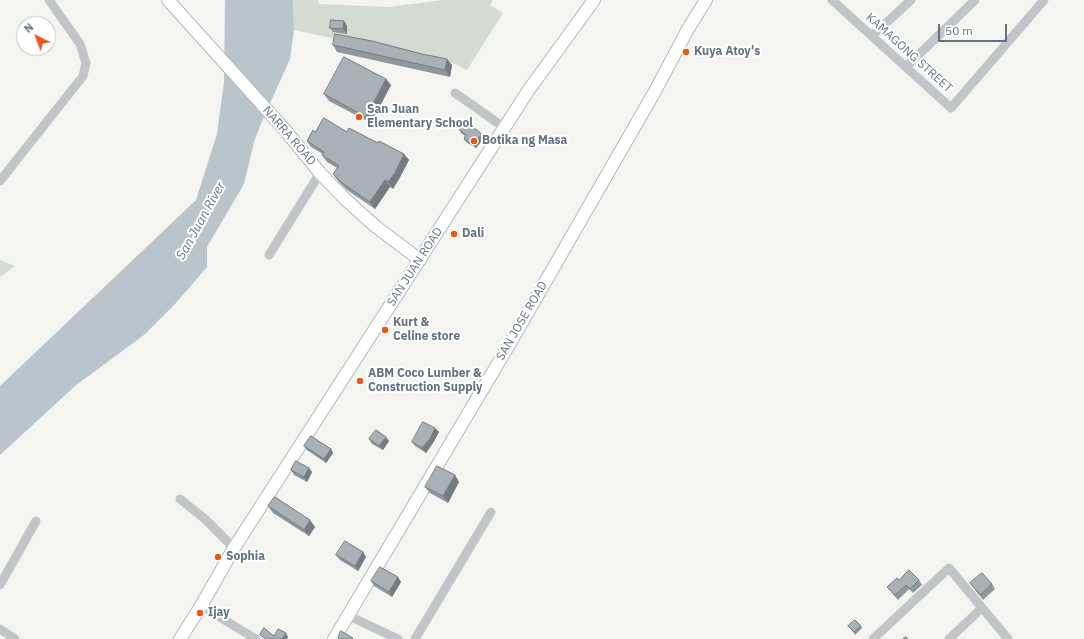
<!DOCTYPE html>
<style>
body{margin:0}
#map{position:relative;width:1084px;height:639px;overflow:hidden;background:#f4f4f0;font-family:"IBM Plex Sans",sans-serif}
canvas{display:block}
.north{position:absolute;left:16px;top:16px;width:40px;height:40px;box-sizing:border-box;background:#fff;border:1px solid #c0c7cd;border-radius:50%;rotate:318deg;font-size:11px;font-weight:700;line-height:16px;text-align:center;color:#627282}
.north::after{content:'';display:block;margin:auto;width:14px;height:18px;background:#e6581e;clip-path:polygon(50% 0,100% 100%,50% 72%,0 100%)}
.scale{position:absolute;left:938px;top:24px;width:69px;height:18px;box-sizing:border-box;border:2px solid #627282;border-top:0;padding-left:5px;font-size:12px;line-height:14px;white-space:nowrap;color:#627282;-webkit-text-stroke:3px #fff;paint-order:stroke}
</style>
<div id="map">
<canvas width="1084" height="639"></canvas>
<div class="north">N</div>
<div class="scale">50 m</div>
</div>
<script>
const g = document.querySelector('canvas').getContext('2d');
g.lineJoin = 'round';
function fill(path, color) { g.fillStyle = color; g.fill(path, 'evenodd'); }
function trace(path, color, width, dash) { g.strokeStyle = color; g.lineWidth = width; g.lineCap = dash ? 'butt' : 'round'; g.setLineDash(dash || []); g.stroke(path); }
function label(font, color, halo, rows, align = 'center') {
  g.font = font + ' "IBM Plex Sans",sans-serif'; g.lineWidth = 4; g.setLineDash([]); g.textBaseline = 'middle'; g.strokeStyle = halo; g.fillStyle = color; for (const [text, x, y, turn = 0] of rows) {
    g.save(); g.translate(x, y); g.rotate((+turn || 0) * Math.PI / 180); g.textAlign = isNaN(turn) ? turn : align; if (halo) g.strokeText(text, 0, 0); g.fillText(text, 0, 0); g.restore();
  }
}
fill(new Path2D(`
 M 293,0 L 318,0 L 319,4 L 389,7 L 443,0 L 493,0 L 490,5 L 503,13 L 467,70 L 455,64 L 294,30 Z
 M 0,260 L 15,266 L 0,277 Z`), '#d4dbd1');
fill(new Path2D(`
 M 225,0 L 293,0 L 294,30 L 290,59 L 262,121 L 254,142 L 244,184 L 207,247 L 207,267 L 176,303 L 144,335 L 75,386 L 0,455 L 0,386 L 196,200 L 217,134 L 224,82 Z`), '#bac5cb');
const secondary = new Path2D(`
 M 168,0 L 285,130 L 320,173 L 344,198 L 375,226 L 420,260
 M 180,639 L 201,606 L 234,548 L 528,91 L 594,0
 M 334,639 L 509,345 L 654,93 L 688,29 L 706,0`);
trace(secondary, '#b3b8bd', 14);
trace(new Path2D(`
 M 832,0 L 951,108 L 1044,0
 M 872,36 L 911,0
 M 906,67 L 975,0
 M 455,93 L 505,128
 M 0,181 L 83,76 L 86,63 L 80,44 L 49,0
 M 269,255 L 320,173
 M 180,499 L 205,519 L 234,548
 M 0,585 L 36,521
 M 201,606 L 256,639
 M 347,615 L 398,639
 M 0,629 L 15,639
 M 415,639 L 491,512
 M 873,639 L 949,568 L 1008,639
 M 949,639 L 982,608`), '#c1c5c8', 9);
trace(secondary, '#fff', 12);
fill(new Path2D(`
 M 344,21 L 347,26 L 347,34 L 333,32 L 330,28 Z
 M 333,45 L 452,65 L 450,77 L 337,52 Z
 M 386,79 L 391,85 L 371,123 L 329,101 L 324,94 Z
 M 459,129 L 482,134 L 484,138 L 476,148 L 466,142 L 464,139 L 465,136 L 461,133 Z
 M 315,132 L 347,132 L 378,143 L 404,154 L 409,160 L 399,179 L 393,189 L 390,187 L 375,209 L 347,190 L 338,181 L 333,174 L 337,168 L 327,162 L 322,155 L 323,154 L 311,147 L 307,141 Z
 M 435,428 L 439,432 L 433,443 L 426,453 L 415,446 L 412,442 Z
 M 369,439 L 389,441 L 383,450 L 372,444 Z
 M 304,446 L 331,449 L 333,453 L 326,463 L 307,450 Z
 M 309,468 L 312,472 L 307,482 L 294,475 L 291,470 Z
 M 455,475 L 459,482 L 448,503 L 430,493 L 425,487 Z
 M 268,506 L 315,527 L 309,536 L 273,513 Z
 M 363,552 L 366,557 L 358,571 L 340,560 L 336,555 Z
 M 398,577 L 401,582 L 392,597 L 374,586 L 371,581 Z
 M 899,580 L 919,580 L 922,585 L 913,593 L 909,589 L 898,600 L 887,587 Z
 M 970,583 L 992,584 L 995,589 L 983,600 Z
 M 861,626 L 862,628 L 855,635 L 850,628 Z`), '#91989d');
fill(new Path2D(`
 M 344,21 L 347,26 L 347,34 L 343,29 Z
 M 447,59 L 452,65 L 450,77 L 445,70 Z
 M 386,79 L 391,85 L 371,123 L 366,117 Z
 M 482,134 L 484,138 L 476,148 L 473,145 Z
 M 404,154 L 409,160 L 399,179 L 393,189 L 388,182 Z
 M 385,180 L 390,187 L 375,209 L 370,202 Z
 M 435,428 L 439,432 L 433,443 L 426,453 L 422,448 Z
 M 386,437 L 389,441 L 383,450 L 379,446 Z
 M 331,449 L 333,453 L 326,463 L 324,459 Z
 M 309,468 L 312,472 L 307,482 L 304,477 Z
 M 455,475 L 459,482 L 448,503 L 443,496 Z
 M 310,520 L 315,527 L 309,536 L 304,530 Z
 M 363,552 L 366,557 L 358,571 L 355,566 Z
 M 398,577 L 401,582 L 392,597 L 389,592 Z
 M 286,633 L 288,637 L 287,639 L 282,639 Z`), '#767c80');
const building = new Path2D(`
 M 331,20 L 344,21 L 343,29 L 330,28 Z
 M 335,34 L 372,41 L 422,54 L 447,59 L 445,70 L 333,45 Z
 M 344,57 L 386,79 L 366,117 L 324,94 Z
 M 324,118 L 347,132 L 349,128 L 378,143 L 379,141 L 404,154 L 395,173 L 388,182 L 385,180 L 370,202 L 342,183 L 333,174 L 339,166 L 322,155 L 324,152 L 307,141 L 313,130 L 315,132 Z
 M 465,121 L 482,134 L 473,145 L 464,139 L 466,135 L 459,129 Z
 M 423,422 L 435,428 L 430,439 L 422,448 L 412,442 Z
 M 376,430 L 386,437 L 379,446 L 369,439 Z
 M 311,436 L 331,449 L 324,459 L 304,446 Z
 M 296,461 L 309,468 L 304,477 L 291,470 Z
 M 437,466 L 455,475 L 443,496 L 425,487 Z
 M 275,497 L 310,520 L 304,530 L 268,506 Z
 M 345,541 L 363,552 L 355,566 L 336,555 Z
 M 380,567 L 398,577 L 389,592 L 371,581 Z
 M 909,570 L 919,580 L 910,589 L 906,585 L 895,595 L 887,587 L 897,578 L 899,580 Z
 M 982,573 L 992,584 L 980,595 L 970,583 Z
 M 855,620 L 861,626 L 854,632 L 848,626 Z
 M 264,628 L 274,636 L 278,629 L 286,633 L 282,639 L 266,639 L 260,635 Z
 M 341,631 L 353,638 L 352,639 L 339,639 L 338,638 Z
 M 906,637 L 908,639 L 903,639 Z`);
fill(building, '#a9b1b7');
trace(building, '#767c80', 1);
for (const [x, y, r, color] of [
 [686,52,4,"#e6581e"],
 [359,117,4,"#e6581e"],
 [474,141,4,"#e6581e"],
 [454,234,4,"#e6581e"],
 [385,330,4,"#e6581e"],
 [360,381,4,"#e6581e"],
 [218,557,4,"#e6581e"],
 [200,613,4,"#e6581e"]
]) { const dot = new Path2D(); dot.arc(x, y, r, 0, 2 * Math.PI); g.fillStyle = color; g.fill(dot); trace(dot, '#fff', 1.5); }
label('bold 12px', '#627282', '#fff', [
 ["Kuya Atoy's",694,52],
 ["San Juan",367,110],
 ["Elementary School",367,124],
 ["Botika ng Masa",482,141],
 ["Dali",462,234],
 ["Kurt &",393,323],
 ["Celine store",393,337],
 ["ABM Coco Lumber &",368,374],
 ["Construction Supply",368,388],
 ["Sophia",226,557],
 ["Ijay",208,613]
], 'left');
label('12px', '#627282', '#fff', [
 ["KAMAGONG STREET",909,53,42],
 ["NARRA ROAD",289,136,49],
 ["SAN JUAN ROAD",415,267,-57],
 ["SAN JOSE ROAD",522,321,-60]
]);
label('italic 13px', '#637a86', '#fff', [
 ["San Juan River",201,221,-61]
]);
</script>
